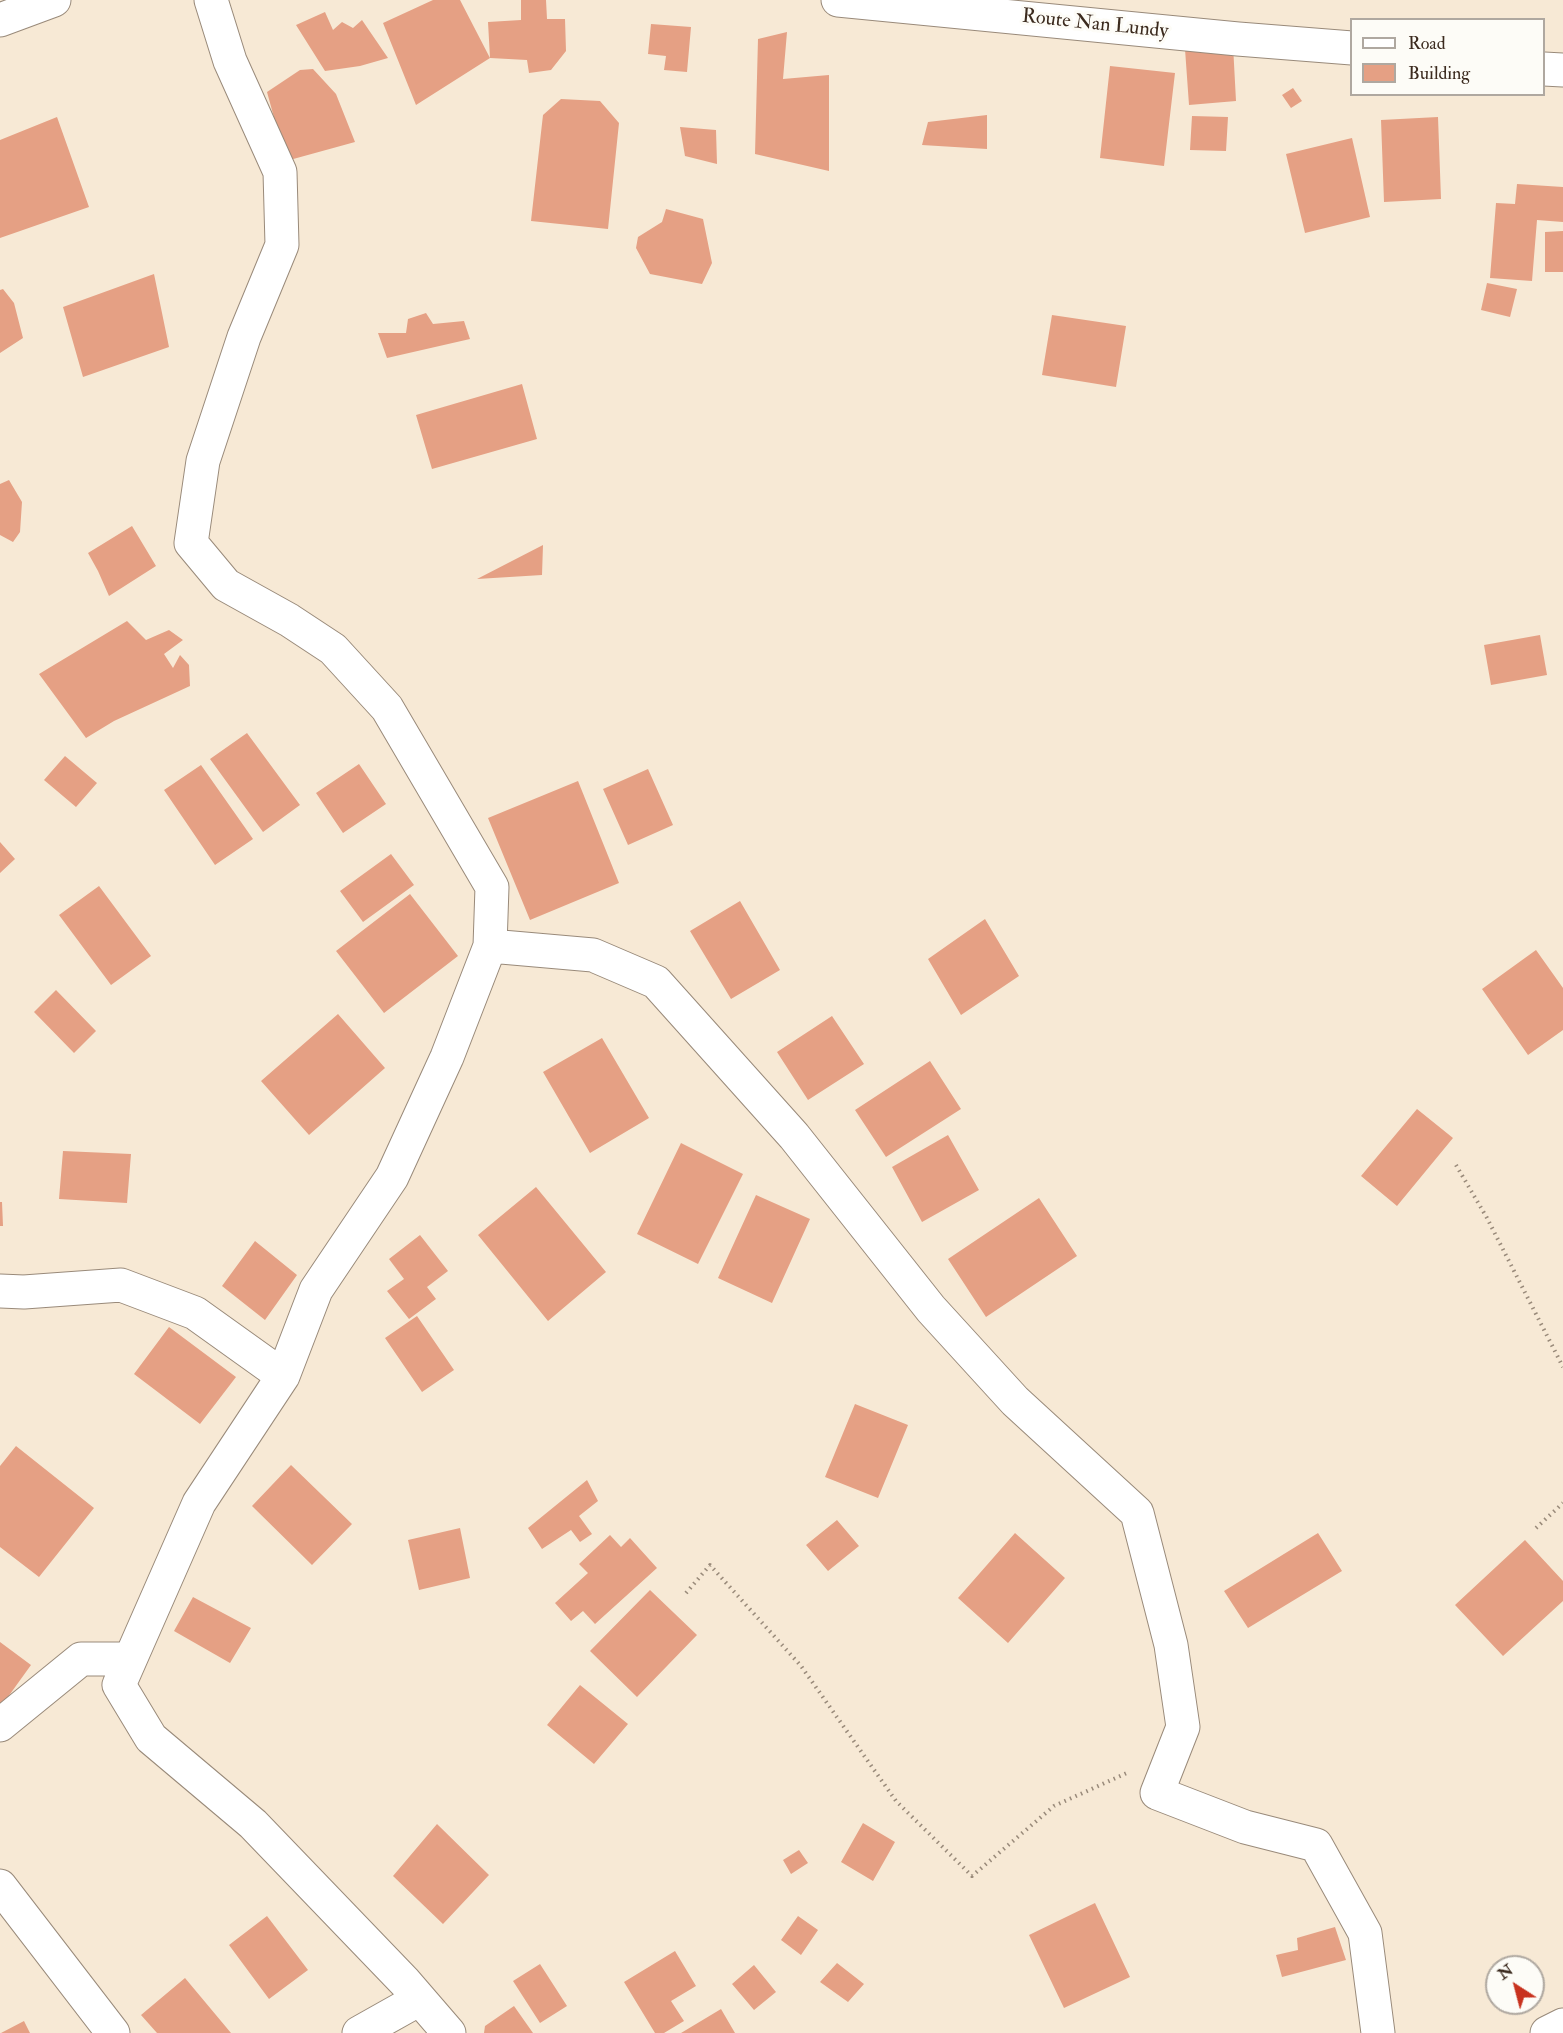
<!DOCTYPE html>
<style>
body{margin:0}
#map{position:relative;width:1563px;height:2033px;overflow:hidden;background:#f7e9d5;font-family:"IM FELL Double Pica",serif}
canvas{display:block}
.legend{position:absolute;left:1350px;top:18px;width:195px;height:78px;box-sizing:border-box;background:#fdfcf7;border:2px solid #afa8a0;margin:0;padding:8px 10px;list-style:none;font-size:18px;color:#3b2a1e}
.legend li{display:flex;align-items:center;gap:12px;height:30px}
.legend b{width:30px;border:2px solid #afa8a0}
.north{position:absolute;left:1485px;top:1955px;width:60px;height:60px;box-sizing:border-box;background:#fdfcf7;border:2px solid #afa8a0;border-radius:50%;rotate:324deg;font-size:16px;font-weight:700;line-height:24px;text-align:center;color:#3b2a1e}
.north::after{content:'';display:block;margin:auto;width:21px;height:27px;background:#c8321e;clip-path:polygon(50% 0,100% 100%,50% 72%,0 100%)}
</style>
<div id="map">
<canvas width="1563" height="2033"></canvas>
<ul class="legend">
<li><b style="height:8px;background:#fff"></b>Road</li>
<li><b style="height:16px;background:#e5a084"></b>Building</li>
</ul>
<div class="north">N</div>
</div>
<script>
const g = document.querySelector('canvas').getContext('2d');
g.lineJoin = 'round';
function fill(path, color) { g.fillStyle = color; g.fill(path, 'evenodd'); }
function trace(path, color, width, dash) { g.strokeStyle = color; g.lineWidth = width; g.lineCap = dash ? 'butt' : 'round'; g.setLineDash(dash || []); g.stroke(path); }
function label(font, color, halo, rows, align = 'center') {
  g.font = font + ' "IM FELL Double Pica",serif'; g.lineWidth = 6; g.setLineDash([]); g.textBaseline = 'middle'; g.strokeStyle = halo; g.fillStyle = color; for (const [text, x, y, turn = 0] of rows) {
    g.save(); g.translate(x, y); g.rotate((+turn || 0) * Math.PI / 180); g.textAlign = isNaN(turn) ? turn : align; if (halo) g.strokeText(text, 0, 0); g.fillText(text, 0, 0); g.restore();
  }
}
fill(new Path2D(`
 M 433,0 L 460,0 L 490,58 L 416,105 L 383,23 Z
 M 521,0 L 546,0 L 547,19 L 565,19 L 566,51 L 551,70 L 529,73 L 527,60 L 490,58 L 488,22 L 521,20 Z
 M 325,12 L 333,30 L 342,22 L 353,28 L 362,20 L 388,58 L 360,66 L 325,71 L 296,25 Z
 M 651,24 L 691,27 L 687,72 L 664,70 L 666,56 L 648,54 Z
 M 787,32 L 783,79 L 829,75 L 829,171 L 755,154 L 758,39 Z
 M 1233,45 L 1236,101 L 1189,105 L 1185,49 Z
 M 1110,66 L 1175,73 L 1164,166 L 1100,158 Z
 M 313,69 L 336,94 L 355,142 L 286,161 L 267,92 L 300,70 Z
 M 1293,88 L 1302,101 L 1291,108 L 1282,95 Z
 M 561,99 L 600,101 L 619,123 L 608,229 L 531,221 L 543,115 Z
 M 987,115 L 987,149 L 922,145 L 928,122 Z
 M 1192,116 L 1228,117 L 1226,151 L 1190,150 Z
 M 57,117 L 89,207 L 0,238 L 0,140 Z
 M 1438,117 L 1441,199 L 1384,202 L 1381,120 Z
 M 680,127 L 716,130 L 717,164 L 685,156 Z
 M 1352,138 L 1370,217 L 1305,233 L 1286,154 Z
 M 1517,184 L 1563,187 L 1563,222 L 1537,220 L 1532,281 L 1490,278 L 1496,203 L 1515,204 Z
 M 666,209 L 703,219 L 712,263 L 702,284 L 650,274 L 636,248 L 638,237 L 662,222 Z
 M 1563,231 L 1563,272 L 1545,272 L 1545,232 Z
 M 154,274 L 169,347 L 83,377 L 63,307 Z
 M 1487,283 L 1517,289 L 1510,317 L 1481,310 Z
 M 3,289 L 14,303 L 23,338 L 0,353 L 0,290 Z
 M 426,313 L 433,324 L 464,321 L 470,339 L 387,358 L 378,333 L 406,333 L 408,319 Z
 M 1052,315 L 1126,326 L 1116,387 L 1042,375 Z
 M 522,384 L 537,439 L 432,469 L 416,415 Z
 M 9,480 L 22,502 L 20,532 L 13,542 L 0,535 L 0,484 Z
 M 132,526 L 156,566 L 109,596 L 98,571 L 88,553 Z
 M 543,545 L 542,575 L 477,579 Z
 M 127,621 L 146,640 L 169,630 L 183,640 L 164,654 L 173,668 L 180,655 L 189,665 L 190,686 L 114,721 L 86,738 L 39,674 Z
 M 1540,635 L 1547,675 L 1491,685 L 1484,645 Z
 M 247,733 L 300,805 L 263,832 L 210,759 Z
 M 65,756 L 97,783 L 76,807 L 44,780 Z
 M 359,764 L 386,804 L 343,833 L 316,793 Z
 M 201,765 L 253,839 L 215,865 L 164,790 Z
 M 648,769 L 673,825 L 628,845 L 603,789 Z
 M 578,781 L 619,883 L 530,920 L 488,818 Z
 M 0,842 L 15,859 L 0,873 Z
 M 391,854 L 414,885 L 363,922 L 340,891 Z
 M 99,886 L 151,956 L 111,985 L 59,915 Z
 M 410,894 L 458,956 L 384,1013 L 336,951 Z
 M 740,901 L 780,970 L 731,999 L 690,931 Z
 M 985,919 L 1019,976 L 961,1015 L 928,959 Z
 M 1536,950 L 1563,988 L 1563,1030 L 1528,1055 L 1482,989 Z
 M 56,990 L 96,1031 L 74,1053 L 34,1012 Z
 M 338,1014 L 385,1068 L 309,1135 L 261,1081 Z
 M 832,1016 L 864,1064 L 808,1100 L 777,1052 Z
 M 602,1038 L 649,1118 L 590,1153 L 543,1072 Z
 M 930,1061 L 961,1109 L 886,1157 L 855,1110 Z
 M 1417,1109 L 1453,1138 L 1397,1206 L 1361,1176 Z
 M 948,1135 L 979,1190 L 922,1222 L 892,1167 Z
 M 681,1143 L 743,1174 L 698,1264 L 637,1234 Z
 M 63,1151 L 131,1154 L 127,1203 L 59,1199 Z
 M 536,1187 L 606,1272 L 548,1321 L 478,1235 Z
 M 756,1195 L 810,1219 L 772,1303 L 718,1278 Z
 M 1039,1198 L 1077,1256 L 986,1317 L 948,1259 Z
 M 0,1202 L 2,1202 L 3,1226 L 0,1226 Z
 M 420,1235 L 448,1271 L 427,1287 L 436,1299 L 409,1319 L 387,1291 L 404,1279 L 389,1259 Z
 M 255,1241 L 297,1275 L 265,1320 L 222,1286 Z
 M 417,1316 L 454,1370 L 422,1392 L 385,1338 Z
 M 169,1327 L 236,1377 L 200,1424 L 134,1374 Z
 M 855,1404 L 908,1425 L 878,1498 L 825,1477 Z
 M 16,1446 L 94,1508 L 39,1577 L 0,1547 L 0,1466 Z
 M 291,1465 L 352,1524 L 312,1565 L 252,1506 Z
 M 587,1480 L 598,1501 L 579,1516 L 592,1534 L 580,1542 L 571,1530 L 542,1549 L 528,1528 Z
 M 837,1520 L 859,1546 L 828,1571 L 806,1545 Z
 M 460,1528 L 470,1578 L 419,1590 L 408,1540 Z
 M 1015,1533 L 1065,1578 L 1008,1643 L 958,1598 Z
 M 1318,1533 L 1342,1571 L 1248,1628 L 1224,1591 Z
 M 610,1535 L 621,1547 L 630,1538 L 657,1568 L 595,1624 L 583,1611 L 571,1621 L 555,1603 L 588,1573 L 579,1564 Z
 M 1525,1540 L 1563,1581 L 1563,1601 L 1503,1656 L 1455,1605 Z
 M 650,1590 L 697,1635 L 637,1697 L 590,1651 Z
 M 193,1597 L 251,1628 L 230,1663 L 174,1631 Z
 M 0,1642 L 31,1665 L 0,1708 Z
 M 580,1685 L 628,1724 L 594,1764 L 547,1725 Z
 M 863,1823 L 895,1842 L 873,1881 L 841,1862 Z
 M 437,1824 L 489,1875 L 443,1924 L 393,1876 Z
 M 799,1850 L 808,1863 L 791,1874 L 783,1860 Z
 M 1095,1903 L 1130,1977 L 1064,2008 L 1029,1935 Z
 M 267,1916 L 308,1970 L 269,1999 L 229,1945 Z
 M 798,1916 L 818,1930 L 801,1955 L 781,1940 Z
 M 1335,1927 L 1346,1960 L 1282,1977 L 1276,1955 L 1298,1950 L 1297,1938 Z
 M 675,1951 L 696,1986 L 671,2001 L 684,2021 L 664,2033 L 655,2033 L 624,1982 Z
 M 837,1963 L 864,1984 L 848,2002 L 820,1982 Z
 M 540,1964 L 567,2006 L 540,2023 L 513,1981 Z
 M 754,1965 L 776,1992 L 754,2010 L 732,1984 Z
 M 185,1978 L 231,2033 L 157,2033 L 141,2015 Z
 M 514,2006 L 533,2033 L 484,2033 L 485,2026 Z
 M 721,2009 L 735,2033 L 681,2033 Z
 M 24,2021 L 30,2033 L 1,2033 Z`), '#e5a084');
const minor = new Path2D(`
 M 211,0 L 230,61 L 280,172 L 282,245 L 244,337 L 203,461 L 191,543 L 226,585 L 289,620 L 333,649 L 387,708 L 492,887 L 490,946 L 447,1057 L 392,1177 L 316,1290 L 283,1376 L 199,1503 L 119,1685 L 151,1738 L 253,1824 L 405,1982 L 449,2033
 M 490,946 L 593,955 L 656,982 L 794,1136 L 931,1309 L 1015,1401 L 1137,1513 L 1171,1645 L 1183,1727 L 1157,1793 L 1245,1827 L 1316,1845 L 1365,1933 L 1378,2033
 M 0,1291 L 24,1292 L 121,1285 L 195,1313 L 283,1376
 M 0,1725 L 81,1659 L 130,1659
 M 0,1886 L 113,2033
 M 359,2033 L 407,2006
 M 1547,2033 L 1563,2025`);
const major = new Path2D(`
 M 838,0 L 1238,39 L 1352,48
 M 0,20 L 54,0
 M 1544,69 L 1563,70`);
trace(minor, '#998a7a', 35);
trace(major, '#998a7a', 35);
trace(new Path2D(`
 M 1456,1165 L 1487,1218 L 1563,1367
 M 1536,1528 L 1563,1503
 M 686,1593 L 710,1565 L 801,1666 L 896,1801 L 972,1876 L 1054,1806 L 1129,1772`), '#998a7a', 4, [1.5, 4.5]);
trace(minor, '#fff', 33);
trace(major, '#fff', 33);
label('20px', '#3b2a1e', '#fdfcf7', [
 ["Route Nan Lundy",1095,25,6]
]);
</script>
